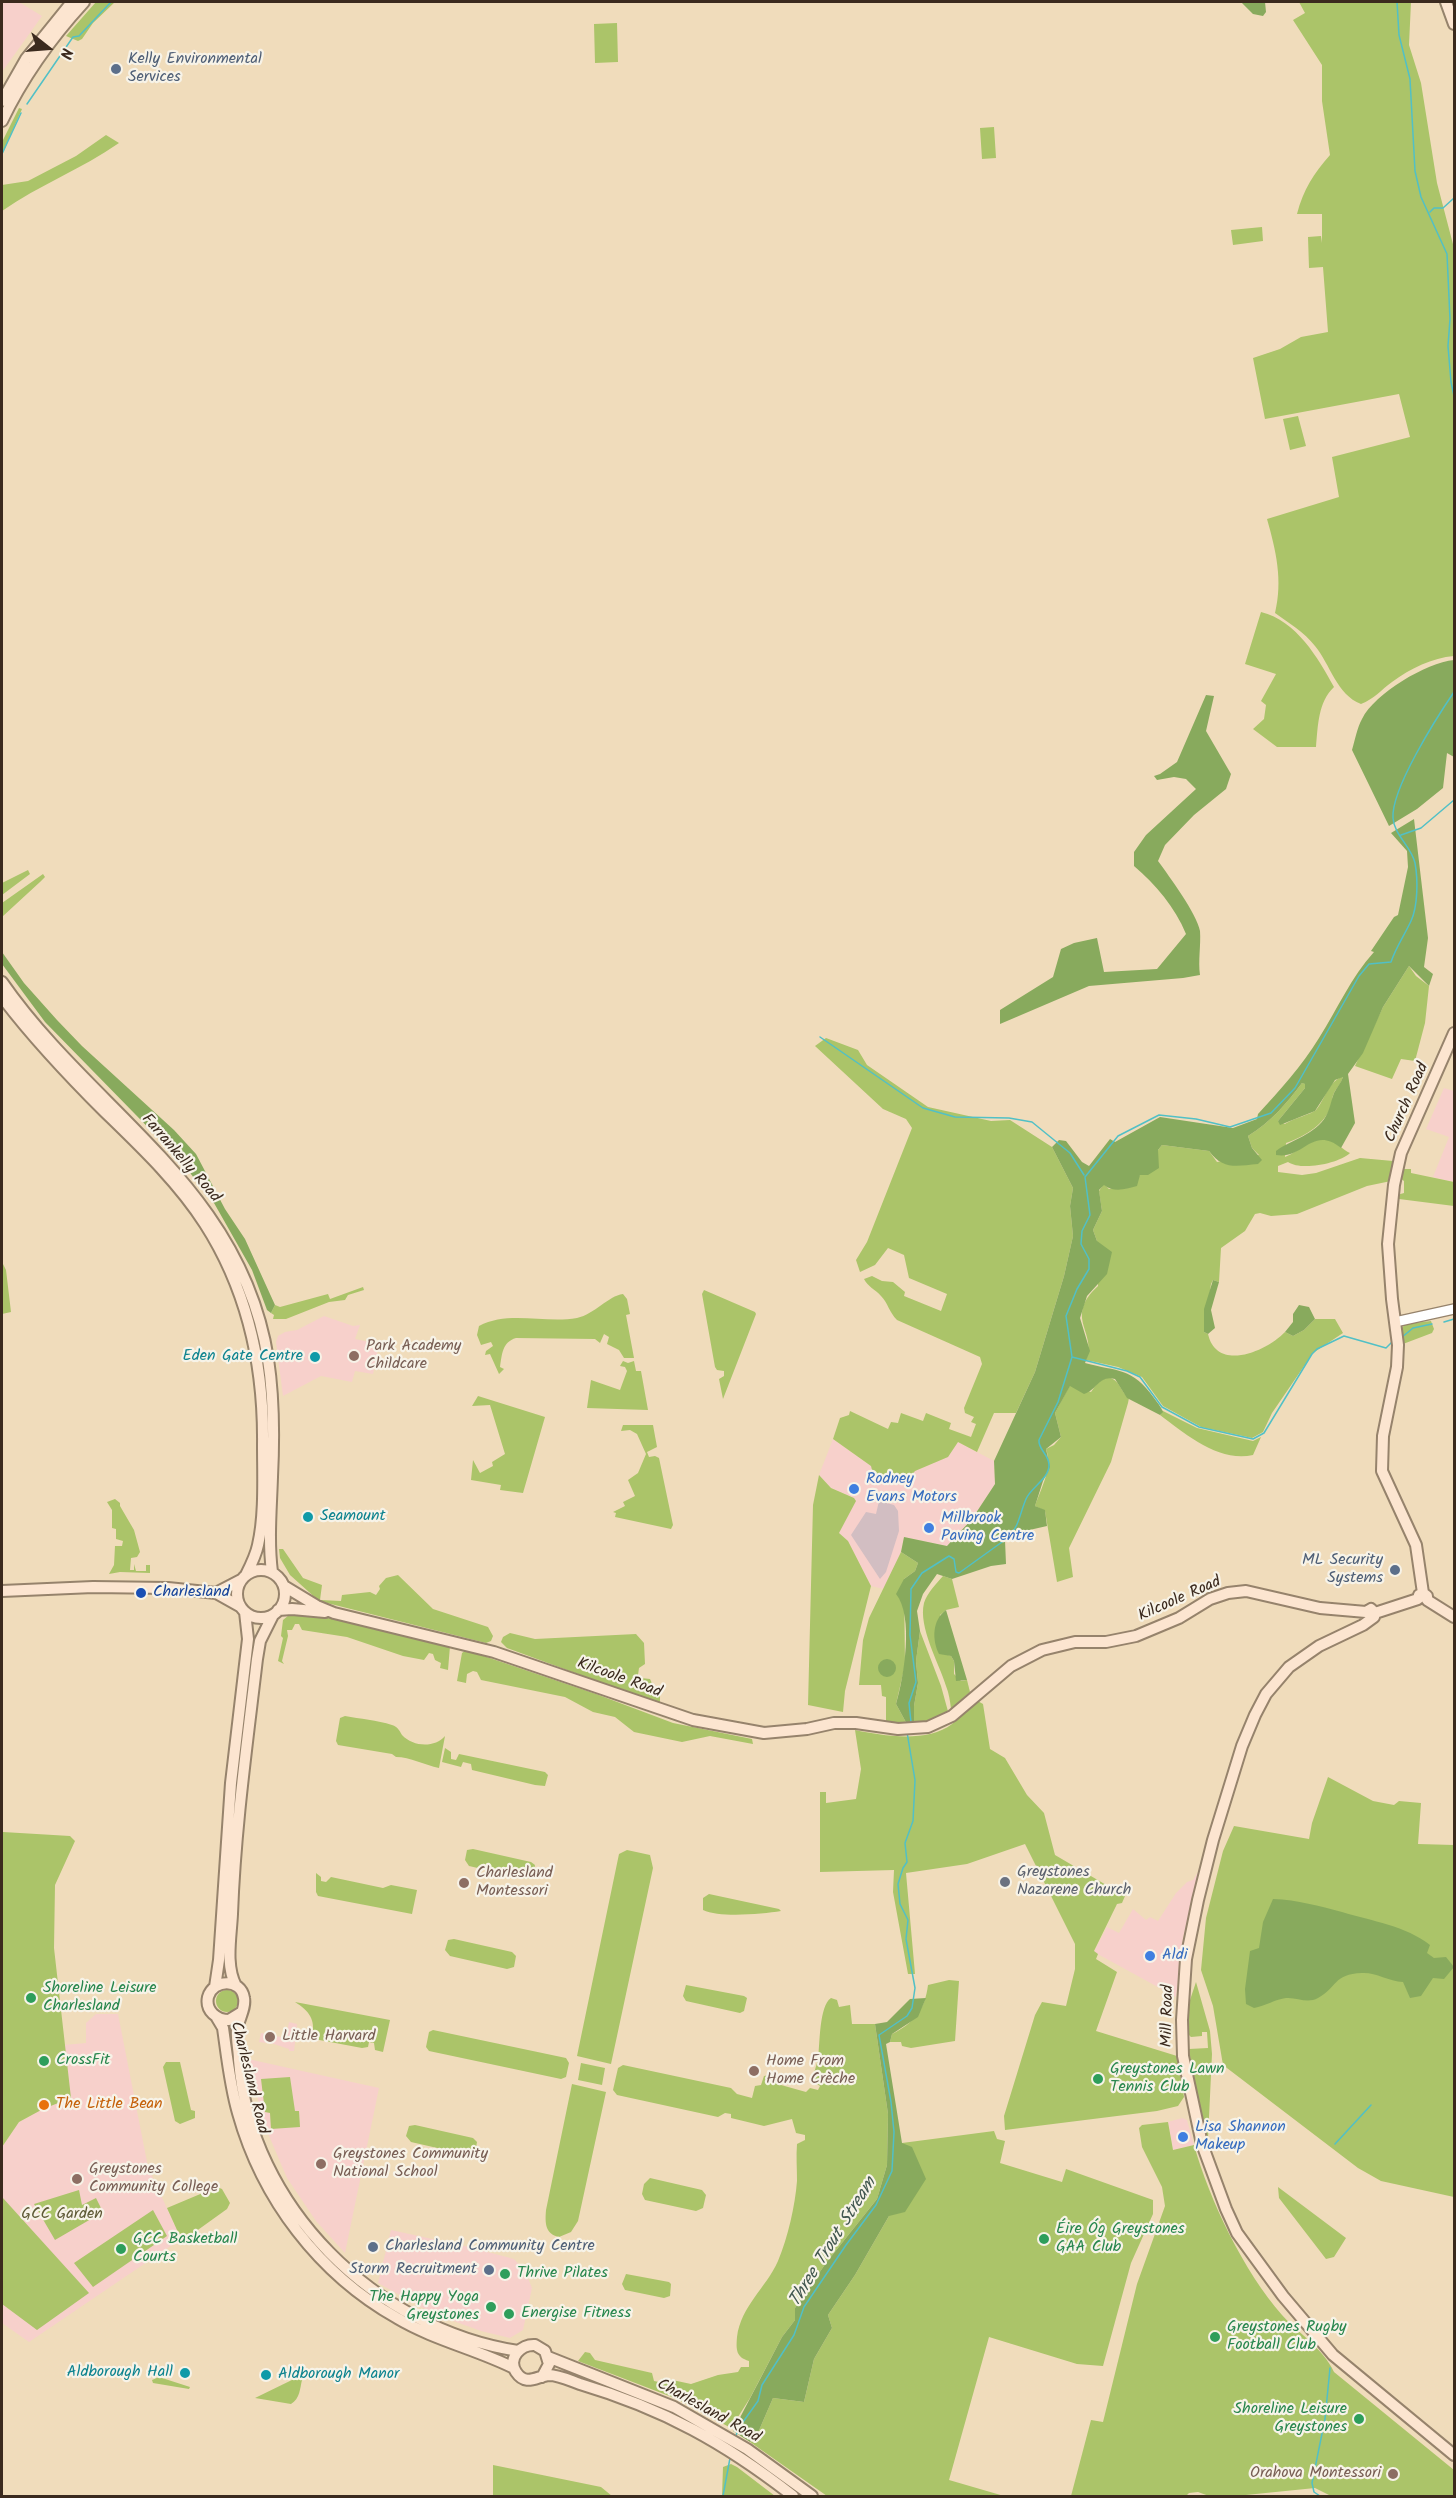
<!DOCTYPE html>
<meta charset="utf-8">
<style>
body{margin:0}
#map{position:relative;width:1456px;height:2498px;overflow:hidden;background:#f0dcbb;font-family:Kalam,sans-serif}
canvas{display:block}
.frame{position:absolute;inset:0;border:3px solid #3b2a1e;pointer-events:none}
.north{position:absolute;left:18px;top:18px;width:60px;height:60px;-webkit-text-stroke:4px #f7f3e8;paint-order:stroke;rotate:107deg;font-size:16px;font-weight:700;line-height:24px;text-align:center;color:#3b2a1e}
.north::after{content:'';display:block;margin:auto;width:21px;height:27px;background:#3b2a1e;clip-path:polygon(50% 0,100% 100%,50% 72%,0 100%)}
</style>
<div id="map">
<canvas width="1456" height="2498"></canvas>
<div class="frame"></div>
<div class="north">N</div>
</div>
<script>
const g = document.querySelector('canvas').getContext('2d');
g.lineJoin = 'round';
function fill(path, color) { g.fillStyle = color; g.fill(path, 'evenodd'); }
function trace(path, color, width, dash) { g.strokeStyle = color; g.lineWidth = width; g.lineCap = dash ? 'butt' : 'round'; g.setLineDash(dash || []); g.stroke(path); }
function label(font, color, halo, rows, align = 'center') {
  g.font = font + ' Kalam,sans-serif'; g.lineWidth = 4.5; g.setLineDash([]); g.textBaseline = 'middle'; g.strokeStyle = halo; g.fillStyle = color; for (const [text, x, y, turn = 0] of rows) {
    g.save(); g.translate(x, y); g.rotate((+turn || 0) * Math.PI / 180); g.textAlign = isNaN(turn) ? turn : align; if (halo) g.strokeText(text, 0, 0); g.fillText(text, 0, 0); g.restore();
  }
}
fill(new Path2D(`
 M 2,2 L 19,2 L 42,16 L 2,72 Z
 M 1444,1088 L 1454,1091 L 1454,1182 L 1433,1177 L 1449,1137 L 1426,1129 Z
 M 324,1316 L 353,1326 L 360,1325 L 355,1339 L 379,1344 L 373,1374 L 355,1371 L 352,1382 L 321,1376 L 283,1396 L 276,1342 L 278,1336 L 285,1332 L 297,1330 Z
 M 833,1439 L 871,1466 L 915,1471 L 948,1457 L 958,1442 L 994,1461 L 995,1484 L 972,1519 L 947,1546 L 904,1537 L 900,1556 L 884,1589 L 871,1586 L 848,1541 L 839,1533 L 854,1498 L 831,1488 L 819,1475 Z
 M 1200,1869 L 1183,1937 L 1176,1997 L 1094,1952 L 1107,1927 L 1119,1933 L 1133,1909 L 1146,1920 L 1150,1917 L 1158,1921 L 1176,1893 L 1187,1882 L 1193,1880 Z
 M 96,2014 L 118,2014 L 148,2167 L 181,2239 L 29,2342 L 2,2323 L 2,2147 L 19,2122 L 29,2117 L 65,2058 L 64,2045 L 86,2043 L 86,2023 Z
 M 289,2022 L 297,2024 L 294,2051 L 289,2051 L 289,2049 L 274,2044 L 259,2042 L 261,2033 L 286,2038 Z
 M 248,2059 L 379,2088 L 345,2253 L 316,2221 L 287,2178 L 264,2124 Z
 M 1182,2118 L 1187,2120 L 1194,2145 L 1173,2150 L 1168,2122 Z
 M 391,2230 L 469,2247 L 514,2259 L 525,2271 L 532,2288 L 523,2330 L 510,2338 L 481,2331 L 434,2314 L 378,2283 Z`), '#f7d0cb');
fill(new Path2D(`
 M 879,1501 L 894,1505 L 898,1511 L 899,1531 L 886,1572 L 880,1579 L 851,1535 L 866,1512 L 876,1514 Z`), '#d2bec2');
fill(new Path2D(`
 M 96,2 L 115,2 L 93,23 L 82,39 L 78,41 L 66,36 Z
 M 1299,2 L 1411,2 L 1409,45 L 1421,83 L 1437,183 L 1454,248 L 1454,656 C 1432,658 1411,668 1392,682 C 1381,690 1374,699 1361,704 C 1337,695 1330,664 1315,646 C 1304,632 1289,623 1275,613 C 1283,580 1276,551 1267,519 L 1339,497 L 1332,457 L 1410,437 L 1399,394 L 1265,419 L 1253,358 L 1280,349 L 1301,337 L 1328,332 L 1323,267 L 1309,268 L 1308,237 L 1321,236 L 1322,243 L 1322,214 L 1297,214 C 1303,190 1314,173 1330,155 L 1322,101 L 1322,65 L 1293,20 L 1305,13 Z
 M 617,23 L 618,62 L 595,63 L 594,24 Z
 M 19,108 L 22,109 L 2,155 L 2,142 Z
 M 994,127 L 996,158 L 982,159 L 980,128 Z
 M 106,135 L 119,143 C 82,169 39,185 2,211 L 2,185 L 28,181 L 76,156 Z
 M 1262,227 L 1263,241 L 1233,245 L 1231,230 Z
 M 1298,416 L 1306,446 L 1290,450 L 1283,419 Z
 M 1261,612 C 1297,621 1318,658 1334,687 C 1318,702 1318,726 1316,747 L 1277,747 L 1253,729 L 1264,719 L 1266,705 L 1261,701 L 1276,674 L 1245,664 Z
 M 28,870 L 30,874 L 2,895 L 2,883 Z
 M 43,874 L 45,877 L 40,882 L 2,917 L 2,903 Z
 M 1409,966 L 1416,976 L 1429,986 L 1425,1023 L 1415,1061 L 1401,1059 L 1392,1079 L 1355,1066 L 1383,1007 Z
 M 826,1038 L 858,1050 L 867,1065 L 928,1107 L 991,1121 L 1010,1120 L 1052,1147 L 1073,1188 L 1070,1206 L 1073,1236 L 1064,1276 L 1035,1372 L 1016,1413 L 994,1413 L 977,1452 L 958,1442 L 948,1457 L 915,1471 L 908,1480 L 873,1474 L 871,1466 L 833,1439 L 840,1418 L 849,1415 L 850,1411 L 888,1429 L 891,1422 L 898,1423 L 901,1413 L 923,1421 L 926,1413 L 951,1423 L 949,1429 L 971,1437 L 976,1424 L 971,1422 L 974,1417 L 965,1413 L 964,1408 L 982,1364 L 980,1357 L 897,1320 C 889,1312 888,1303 881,1296 C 875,1289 868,1287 864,1279 L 872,1276 L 882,1281 L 893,1282 L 905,1292 L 904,1296 L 941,1311 L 947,1294 L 909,1278 L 904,1255 L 888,1248 L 875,1265 L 860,1272 L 856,1260 L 867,1242 L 912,1128 L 906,1119 L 883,1109 L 815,1046 Z
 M 1343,1076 C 1342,1083 1337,1087 1334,1093 C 1331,1100 1334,1096 1332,1103 C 1326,1124 1306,1136 1286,1143 L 1285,1157 C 1300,1151 1312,1136 1329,1140 C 1336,1142 1343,1150 1350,1153 C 1338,1164 1301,1171 1288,1162 L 1278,1166 L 1278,1172 L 1302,1175 L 1316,1173 L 1360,1158 L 1393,1161 L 1391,1181 L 1367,1186 L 1297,1214 L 1271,1216 L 1260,1213 L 1255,1214 L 1245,1231 L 1221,1248 L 1219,1282 L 1213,1280 L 1211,1284 L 1204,1332 L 1208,1334 C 1217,1373 1267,1351 1285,1332 L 1293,1336 L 1304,1330 L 1315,1319 L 1335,1319 L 1343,1333 L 1313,1353 L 1272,1413 L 1263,1432 L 1252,1438 L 1201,1427 L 1163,1406 L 1142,1377 L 1118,1367 L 1086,1360 C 1098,1332 1063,1318 1098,1286 L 1097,1241 L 1093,1230 L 1102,1211 L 1099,1191 L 1104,1184 L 1109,1189 L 1129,1188 L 1140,1175 L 1157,1163 L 1158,1150 L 1162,1145 L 1209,1151 L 1217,1162 L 1259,1155 L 1252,1148 L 1248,1136 C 1271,1122 1286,1104 1302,1083 L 1306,1084 L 1305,1088 L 1278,1121 L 1285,1124 C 1292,1119 1312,1114 1316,1110 C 1326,1098 1327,1083 1343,1076 Z
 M 1401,1169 L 1411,1169 L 1411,1173 L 1454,1182 L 1454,1206 L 1399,1199 L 1397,1195 L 1404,1193 L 1404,1181 L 1400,1178 Z
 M 2,1262 L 6,1270 L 11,1312 L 2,1314 Z
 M 363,1287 L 364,1290 L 348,1295 L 345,1300 L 329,1302 L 286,1319 L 273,1319 L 274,1315 L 271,1313 L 275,1305 L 280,1307 L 328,1294 L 330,1299 Z
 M 704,1290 L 755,1312 L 756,1314 L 723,1399 L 719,1379 L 724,1376 L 724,1371 L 717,1370 L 715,1367 L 702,1294 Z
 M 623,1294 L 627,1299 L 630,1314 L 626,1315 L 634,1358 L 624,1358 L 619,1350 L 607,1344 L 609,1337 L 604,1334 L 600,1343 L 595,1339 L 516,1338 C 502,1342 502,1355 500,1367 L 504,1369 L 499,1374 L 490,1354 L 485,1355 L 486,1351 L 493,1346 L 491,1342 L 481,1345 L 477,1335 L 479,1326 C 509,1310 545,1324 577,1318 C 595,1314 608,1296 623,1294 Z
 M 1431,1321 L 1434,1329 L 1432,1333 L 1403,1344 L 1402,1328 L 1405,1324 Z
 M 623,1361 L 628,1363 L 634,1361 L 636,1371 L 641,1371 L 648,1410 L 587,1408 L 591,1380 L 620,1390 L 627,1371 L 625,1367 L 620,1366 Z
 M 1108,1377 C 1120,1380 1120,1391 1129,1398 L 1128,1403 L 1111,1462 L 1069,1548 L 1073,1577 L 1057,1582 L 1045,1511 L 1035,1506 C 1041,1488 1053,1468 1046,1449 L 1054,1445 L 1061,1437 L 1055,1413 L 1070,1385 L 1091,1392 L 1098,1382 Z
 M 478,1396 L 545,1417 L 523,1493 L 500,1490 L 501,1485 L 471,1480 L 473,1460 L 480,1473 L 493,1466 L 492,1462 L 505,1454 L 490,1405 L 472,1406 Z
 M 1161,1410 L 1197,1428 L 1253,1441 L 1261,1437 L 1253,1455 C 1220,1463 1185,1434 1160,1415 L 1162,1412 Z
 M 623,1425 L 653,1425 L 657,1447 L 647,1452 L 649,1457 L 655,1456 L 659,1458 L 673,1525 L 671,1529 L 615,1517 L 616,1513 L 613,1512 L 625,1506 L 623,1502 L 635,1496 L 628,1480 L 638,1473 L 646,1454 L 637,1434 L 630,1430 L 621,1431 Z
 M 819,1475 L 831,1488 L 854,1498 L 856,1501 L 839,1533 L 848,1541 L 871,1586 L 845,1691 L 843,1712 L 808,1705 L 813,1505 Z
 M 115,1499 L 120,1503 L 120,1506 L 134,1530 L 140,1552 L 137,1557 L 131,1558 L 130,1570 L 134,1570 L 134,1564 L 136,1571 L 146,1571 L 146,1565 L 150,1565 L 150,1573 L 120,1572 L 109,1574 L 114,1565 L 115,1546 L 122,1546 L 123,1541 L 116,1539 L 116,1529 L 112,1528 L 112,1510 L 107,1502 Z
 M 279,1549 L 283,1549 L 303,1578 L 322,1585 L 320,1600 L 341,1601 L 342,1595 L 370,1592 L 376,1595 L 380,1589 L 379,1586 L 386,1578 L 398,1575 L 433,1609 L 488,1627 L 493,1636 L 491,1641 L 486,1643 L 319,1601 L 290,1575 L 280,1558 Z
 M 901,1552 L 918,1563 L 915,1571 L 904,1579 L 905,1665 L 896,1704 L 908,1726 L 886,1725 L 886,1697 L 882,1696 L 881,1685 L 859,1685 L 863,1640 L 869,1618 Z
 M 943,1576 L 952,1579 L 959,1607 L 946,1610 L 940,1615 L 945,1654 L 951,1656 L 954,1661 L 954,1674 L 961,1681 L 967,1680 L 970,1692 L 951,1709 C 950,1701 949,1693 946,1686 C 939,1663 918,1627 924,1603 C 927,1593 936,1584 943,1576 Z
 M 299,1614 L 311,1614 L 310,1617 L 316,1618 L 317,1615 L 450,1646 L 448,1670 L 440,1668 L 441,1663 L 435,1660 L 433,1654 L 429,1653 L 424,1660 L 403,1656 L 347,1637 L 302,1630 L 299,1624 L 295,1624 L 292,1630 L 287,1630 L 288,1636 L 282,1661 L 284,1664 L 278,1661 L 283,1638 L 281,1636 L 283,1620 L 289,1615 Z
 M 920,1631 L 941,1686 L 949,1715 L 914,1726 L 914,1706 L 918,1683 L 916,1661 Z
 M 510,1633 L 535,1639 L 636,1634 L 644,1643 L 645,1664 L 639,1668 L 638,1675 L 641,1678 L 650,1679 L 654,1688 L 660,1690 L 660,1704 L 507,1648 L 501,1642 L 503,1637 Z
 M 466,1650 L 596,1694 L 673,1723 L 752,1739 L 753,1744 L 710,1736 L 682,1742 L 634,1732 L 615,1717 L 593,1712 L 565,1697 L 481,1680 L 477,1672 L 473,1671 L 467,1674 L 466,1683 L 457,1681 L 462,1653 Z
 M 976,1700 L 983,1704 L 990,1749 L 1005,1758 L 1027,1795 L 1044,1813 L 1055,1855 L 1125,1896 L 1122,1903 L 1117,1904 L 1094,1951 L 1098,1954 L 1096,1959 L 1117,1972 L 1096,2031 L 1177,2056 L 1184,2097 L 1178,2106 L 1157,2111 L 1005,2130 L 1004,2116 L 1035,2015 L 1042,2002 L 1066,2006 L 1075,1969 L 1075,1944 L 1025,1844 L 967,1864 L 906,1873 L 915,1974 L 908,1974 L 893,1892 L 894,1870 L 820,1872 L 820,1792 L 826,1792 L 826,1803 L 856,1799 L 861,1769 L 855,1730 C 883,1736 928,1743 952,1724 C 961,1717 968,1708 976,1700 Z
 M 345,1716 C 360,1719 377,1720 392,1725 C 398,1727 399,1730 402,1735 C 413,1747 435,1748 445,1736 L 439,1768 C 425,1765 410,1757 396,1757 L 392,1754 L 338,1745 L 336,1741 L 340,1718 Z
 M 445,1748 L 451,1752 L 451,1759 L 456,1760 L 459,1754 L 545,1772 L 548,1775 L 545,1786 L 535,1785 L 472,1770 L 471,1764 L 463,1762 L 461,1767 L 442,1762 Z
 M 1328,1777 L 1373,1801 L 1394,1805 L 1399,1801 L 1421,1803 L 1418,1844 L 1454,1845 L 1454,2197 L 1381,2181 L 1358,2168 L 1223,2065 L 1213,2006 L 1201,1970 L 1206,1918 L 1223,1851 L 1234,1826 L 1309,1839 L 1312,1823 Z
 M 2,1825 L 3,1832 L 70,1836 L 75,1841 L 55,1885 L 54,1948 L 71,2098 L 43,2109 L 19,2122 L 2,2147 Z
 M 473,1849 L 531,1862 L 535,1865 L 533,1877 L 526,1879 L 469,1866 L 465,1860 L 467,1850 Z
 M 627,1850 L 650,1855 L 653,1868 L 611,2064 L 577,2056 L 619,1854 Z
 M 316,1873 L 321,1877 L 321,1881 L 326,1882 L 331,1877 L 383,1888 L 391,1885 L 417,1890 L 412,1914 L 318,1896 L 316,1892 Z
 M 709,1894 L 779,1909 L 781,1911 C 762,1914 720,1918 703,1910 L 703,1898 Z
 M 454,1939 L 512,1952 L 516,1956 L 514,1967 L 507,1969 L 450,1956 L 445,1950 L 448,1940 Z
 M 949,1980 L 959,1981 L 955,2041 L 911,2048 L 902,2046 L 901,2042 L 890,2042 L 892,2034 C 914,2023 925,2010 928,1985 Z
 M 1196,1982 L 1210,2031 L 1212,2054 L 1208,2138 L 1206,2138 L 1197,2105 L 1189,2049 L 1208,2048 L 1207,2032 L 1202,2032 L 1202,2036 L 1191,2037 L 1188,2034 L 1189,2003 Z
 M 686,1985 L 744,1996 L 747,1998 L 744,2011 L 740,2013 L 686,2001 L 683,1996 Z
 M216 2001a11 11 0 1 1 22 0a11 11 0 1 1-22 0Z
 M 831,1998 L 837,2000 L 839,2007 L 850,2005 L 852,2024 L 875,2024 L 888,2114 L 887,2165 L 877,2199 L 826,2263 L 795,2308 L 795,2320 L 782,2337 L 750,2398 L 731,2428 L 677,2399 L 578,2361 L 585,2352 L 590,2353 L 595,2360 L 652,2373 L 654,2381 L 659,2382 L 663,2378 L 691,2384 L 718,2375 L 738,2372 L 741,2367 L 749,2367 L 749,2361 C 736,2357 736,2350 737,2337 C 741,2306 766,2288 778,2261 C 788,2237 795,2206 797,2181 C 797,2168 796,2156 797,2144 L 805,2140 L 805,2135 L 796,2133 L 792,2119 L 764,2126 L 731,2118 L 731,2114 L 725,2113 L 718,2117 L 617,2095 L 613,2090 L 618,2068 L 623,2065 L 731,2088 L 737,2094 L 752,2098 L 755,2086 L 761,2085 L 764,2076 L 770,2075 L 781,2085 L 806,2092 L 810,2088 L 818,2090 L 820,2086 L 812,2081 C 813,2073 817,2066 818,2058 C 820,2044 819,2006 831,1998 Z
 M 295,2002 L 390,2020 L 383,2052 L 375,2050 L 374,2043 L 369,2042 L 368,2047 L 362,2048 L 314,2039 L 312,2037 C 316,2019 309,2011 295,2002 Z
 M 433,2030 L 566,2058 L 569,2063 L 566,2077 L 561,2079 L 429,2051 L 426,2047 L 429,2032 Z
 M 166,2062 L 180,2062 L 191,2110 L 195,2111 L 195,2118 L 180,2124 L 175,2121 L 163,2067 Z
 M 581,2063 L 605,2068 L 602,2085 L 578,2080 Z
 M 290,2077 L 295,2111 L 299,2111 L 300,2127 L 271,2129 L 270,2113 L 265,2112 L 261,2079 Z
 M 572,2084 L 606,2092 L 578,2221 L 571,2232 L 559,2237 C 545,2234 545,2223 546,2210 Z
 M 1168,2122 L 1173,2150 L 1194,2145 C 1209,2199 1244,2272 1282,2315 C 1299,2334 1323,2348 1334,2372 L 1454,2470 L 1454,2496 L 1331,2496 L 1315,2488 L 1236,2496 L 1209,2496 L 1198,2492 L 1189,2493 L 1186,2496 L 1071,2496 L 1091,2420 L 1103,2422 L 1137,2284 L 1165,2206 L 1162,2187 L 1142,2147 L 1139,2128 L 1142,2125 Z
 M 415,2125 L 473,2138 L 477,2142 L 475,2153 L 468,2155 L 411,2142 L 406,2136 L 409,2126 Z
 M 994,2131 L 997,2139 L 1005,2141 L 1000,2163 L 1062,2182 L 1066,2169 L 1153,2200 L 1153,2214 L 1131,2263 L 1103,2366 L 1077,2364 L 989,2337 L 949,2480 L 1004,2496 L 827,2496 L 750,2442 L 757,2435 L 773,2398 L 804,2402 L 814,2359 L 832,2328 L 828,2315 L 855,2275 L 889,2216 L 902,2143 Z
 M 650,2178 L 702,2190 L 706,2195 L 703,2208 L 696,2211 L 645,2200 L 642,2194 L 644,2184 Z
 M 217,2187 L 222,2189 L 230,2203 L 227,2209 L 195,2232 L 189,2239 L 182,2241 L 167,2208 Z
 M 1278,2187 L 1346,2238 L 1334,2257 L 1326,2259 L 1279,2198 Z
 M 79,2190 L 82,2205 L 96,2198 L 103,2212 L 55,2240 L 34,2204 Z
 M 2,2197 L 89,2293 L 37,2330 L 2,2304 Z
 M 153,2210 L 167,2236 L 93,2287 L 74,2263 Z
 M 626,2274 L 669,2282 L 671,2284 L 670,2296 L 664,2298 L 625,2290 L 622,2284 Z
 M 159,2377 L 190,2387 L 189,2389 L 153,2383 L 152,2380 Z
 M 296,2378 L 302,2380 C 300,2388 300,2399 291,2404 L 255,2398 Z
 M 731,2464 L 737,2467 L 775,2496 L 722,2496 L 723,2467 Z
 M 493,2465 L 601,2487 L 612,2496 L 493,2496 Z`), '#abc469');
fill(new Path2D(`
 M 1241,2 L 1265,2 L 1266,12 L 1263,16 L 1253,14 Z
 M 1454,660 L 1454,757 L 1447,753 L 1443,788 L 1417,809 L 1389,826 L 1352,750 C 1355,740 1357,728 1362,719 C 1375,693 1426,663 1454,660 Z
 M 1206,695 L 1214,696 L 1206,731 L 1231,774 L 1226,789 L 1194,815 L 1165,845 L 1158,861 C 1169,876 1197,914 1200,931 C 1201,946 1198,960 1200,975 L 1183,978 L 1089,986 L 1000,1024 L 1000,1010 L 1053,977 L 1061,949 L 1074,943 L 1097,938 L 1104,972 L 1157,969 L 1186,934 C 1175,907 1156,885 1134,866 L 1134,852 L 1146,835 L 1196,789 L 1186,779 L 1174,777 L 1157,780 L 1154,776 L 1160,774 L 1177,762 Z
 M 1414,819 L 1428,938 L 1424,967 L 1433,974 L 1429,986 L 1409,966 L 1383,1007 L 1363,1053 L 1348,1074 L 1355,1123 L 1341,1148 C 1312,1125 1304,1160 1276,1155 L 1276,1151 C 1292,1139 1315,1135 1326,1116 C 1330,1109 1331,1101 1334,1093 C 1337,1087 1341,1083 1343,1077 L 1335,1080 L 1315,1111 L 1280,1125 L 1278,1121 L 1305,1088 L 1305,1084 L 1302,1083 C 1286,1104 1271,1122 1248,1136 L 1252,1148 L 1262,1160 L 1258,1164 C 1236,1166 1223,1170 1209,1151 L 1162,1145 L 1158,1150 L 1159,1168 L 1148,1175 L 1140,1175 L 1137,1186 C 1126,1189 1114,1193 1104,1185 L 1099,1190 L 1102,1211 L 1093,1230 L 1097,1241 L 1112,1252 L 1107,1274 L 1087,1296 L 1080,1318 L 1090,1351 L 1085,1363 C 1118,1372 1132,1367 1154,1398 C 1158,1403 1162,1409 1163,1412 L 1160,1415 L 1127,1398 L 1115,1379 C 1099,1375 1097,1390 1084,1394 L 1070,1386 L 1055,1413 L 1061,1437 L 1046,1449 L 1050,1467 L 1043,1481 L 1035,1506 L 1045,1510 L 1047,1526 L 1025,1531 L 1005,1540 L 1006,1564 L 991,1566 L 952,1579 L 937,1574 L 923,1594 L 917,1611 L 920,1631 L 916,1661 L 918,1683 L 914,1706 L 914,1726 L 908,1726 L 896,1704 C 904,1677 914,1616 896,1594 L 904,1579 L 915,1571 L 918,1563 L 901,1552 L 904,1537 L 947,1546 L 972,1519 L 995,1484 L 994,1461 L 1035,1372 L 1064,1276 L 1073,1236 L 1070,1206 L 1073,1188 L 1052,1147 L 1059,1140 L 1066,1141 L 1082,1162 L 1089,1166 L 1110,1139 L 1115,1142 L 1160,1117 L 1233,1128 L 1257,1119 L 1258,1114 C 1280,1090 1302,1066 1319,1038 C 1337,1010 1351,977 1374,952 L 1371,951 L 1394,917 L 1398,915 L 1408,867 L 1407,851 L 1391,833 Z
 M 2,952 L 24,983 L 57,1020 L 82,1046 L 174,1130 L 196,1154 L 225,1209 L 245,1239 L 275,1305 L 271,1313 L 267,1310 L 252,1270 L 214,1203 L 179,1159 L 45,1022 L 2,964 Z
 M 1213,1280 L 1219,1282 L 1211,1310 L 1215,1328 L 1208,1334 L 1204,1332 L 1204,1309 Z
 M 1299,1305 L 1309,1307 L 1315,1319 L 1304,1330 L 1293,1336 L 1285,1332 L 1293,1322 L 1293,1314 Z
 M 946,1610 L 967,1680 L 956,1681 L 954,1661 L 951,1656 L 939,1654 C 932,1640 932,1620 946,1610 Z
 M878 1668a9 9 0 1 1 18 0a9 9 0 1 1-18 0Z
 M 1273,1899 C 1298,1900 1319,1906 1342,1912 C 1372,1921 1406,1926 1430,1945 L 1427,1953 L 1434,1958 L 1446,1957 L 1454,1967 L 1444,1979 L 1433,1978 L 1421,1996 L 1410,1998 L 1403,1982 C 1388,1981 1375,1972 1362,1973 C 1333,1974 1337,1988 1318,1998 C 1307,2004 1297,1997 1286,1998 C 1276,1999 1265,2006 1254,2008 L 1246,2004 L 1245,1989 L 1250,1951 L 1259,1948 L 1263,1922 Z
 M 926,1998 L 918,2017 L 892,2034 L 890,2042 L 886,2044 L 902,2143 L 912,2147 L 926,2179 L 905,2212 L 889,2216 L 855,2275 L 828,2315 L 832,2328 L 814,2359 L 804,2402 L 773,2398 L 757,2435 L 750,2442 L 733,2431 L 782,2337 L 795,2320 L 795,2308 L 826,2263 L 877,2199 L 887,2165 L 888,2114 L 875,2024 L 887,2022 L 910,1999 Z`), '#88aa5d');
trace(new Path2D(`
 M 1397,2 L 1399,35 L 1410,79 L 1415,171 L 1421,197 L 1447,254 L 1450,319 L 1448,346 L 1451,382 L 1454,396
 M 27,104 L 73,37 L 79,36 L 111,2
 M 2,154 L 21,113
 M 1430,212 L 1434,208 L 1443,208 L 1454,198
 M 1401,835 L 1421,828 L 1454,800
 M 820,1037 L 923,1108 L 955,1117 L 1009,1118 L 1032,1122 L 1070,1153 L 1084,1175
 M 1444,1322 L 1454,1319
 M 1401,1338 L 1413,1328 L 1432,1324
 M 1072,1357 L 1127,1371 L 1140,1377 L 1162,1407 L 1199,1427 L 1253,1439 L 1264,1433 L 1312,1354 L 1317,1349 L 1344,1336 L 1386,1348 L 1394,1340
 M 911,1722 L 909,1703 L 916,1682 L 910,1635 L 911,1589 L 922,1573 L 949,1556 L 954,1559 L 956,1572 L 959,1573 L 1009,1537 C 1019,1526 1020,1513 1026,1499 C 1031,1487 1049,1479 1049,1465 C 1049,1454 1038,1450 1039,1440 L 1058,1402 L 1072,1357 L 1066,1316 L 1077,1289 L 1089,1269 L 1089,1259 L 1081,1244 L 1082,1231 L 1090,1215 L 1085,1177 L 1118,1136 L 1159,1115 L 1196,1119 L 1230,1127 L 1271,1113 L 1295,1088 L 1359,976 L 1369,964 L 1391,962 C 1396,947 1404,936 1411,921 C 1418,906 1418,879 1415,863 C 1411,846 1394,835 1393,818 C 1391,789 1437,717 1454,692
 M 1335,2144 L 1371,2105
 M 736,2436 L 738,2429 L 758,2401 L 762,2385 L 794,2335 L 804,2307 L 846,2245 L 876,2205 L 892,2171 L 894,2132 L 891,2102 L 879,2035 L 907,2016 L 912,2008 L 915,1988 L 906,1939 L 908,1920 L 900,1904 L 898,1884 L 903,1868 L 907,1862 L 905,1843 L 913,1821 L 915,1780 L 907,1732
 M 723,2496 L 730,2458
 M 1320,2496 L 1314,2492 L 1312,2483 L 1325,2419 L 1330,2368`), '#51c0c6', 1.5);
const tertiary = new Path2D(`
 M 1395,1322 L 1454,1309`);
const secondary = new Path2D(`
 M 1446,2 L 1454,24
 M 2,101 L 26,59 L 72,2
 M 2,121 C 23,77 51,38 84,2
 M 2,982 C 93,1113 241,1186 268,1359 C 274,1398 274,1437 272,1477 C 271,1509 268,1540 272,1572
 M 2,997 C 33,1038 68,1075 105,1112 C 141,1147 178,1182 205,1224 C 248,1291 264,1366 263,1445 C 263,1476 265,1515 258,1545 C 256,1555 251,1565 246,1575
 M 1454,1033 L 1401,1153 L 1394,1185 L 1388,1244 L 1392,1299 L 1398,1345 L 1397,1367 L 1383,1436 L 1382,1471 L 1416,1545 L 1423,1593 L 1427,1596 L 1427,1600 L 1454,1617
 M237 1594a24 24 0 1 1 48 0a24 24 0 1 1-48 0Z
 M 284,1586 L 317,1606 L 334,1613 L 494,1652 L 693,1720 L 764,1733 L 807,1729 L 834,1723 L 856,1723 L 898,1729 L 928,1727 L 952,1716 L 1011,1666 L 1042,1650 L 1075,1642 L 1106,1642 L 1136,1636 L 1179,1618 L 1210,1599 L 1228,1593 L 1246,1591 L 1320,1608 L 1366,1612 L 1371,1609 L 1375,1613
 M 2,1591 L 93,1587 L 168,1588 L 216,1593 L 241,1607
 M 216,1593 L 241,1580
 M 1423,1593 L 1419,1595 L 1418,1599 L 1375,1613 L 1374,1617 L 1363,1625 L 1319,1646 L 1289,1667 L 1266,1694 L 1255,1715 L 1242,1746 L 1213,1840 L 1198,1900 L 1186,1959 L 1182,2020 L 1183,2056 L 1202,2144 L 1226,2209 L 1237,2233 L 1283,2296 L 1333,2355 L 1454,2455
 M 278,1610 L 292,1609 L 325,1612
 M 236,1986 C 225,1965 231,1937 232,1914 C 235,1829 247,1744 257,1659 L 260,1641 L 273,1615
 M 215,1987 L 219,1960 L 231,1783 L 248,1639 L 245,1612
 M 242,2012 L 229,2020 C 217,2020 205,2011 208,1997 C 213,1979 241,1978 244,1998 C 246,2008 239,2018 237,2029 C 236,2039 239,2050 239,2060 C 250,2207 376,2329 518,2351
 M 217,2018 L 223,2028 C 227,2056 230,2086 238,2113 C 262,2199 319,2274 397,2318 C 434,2340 476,2349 514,2368
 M 548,2357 L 674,2407 L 747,2449 L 812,2496
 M 542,2377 L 549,2364 L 545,2351 L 535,2345 C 521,2344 507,2358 516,2372 C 526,2387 537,2376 549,2375 C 559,2375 571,2381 580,2384 C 664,2409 725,2443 793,2496`);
trace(tertiary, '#96836c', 12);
trace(secondary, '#96836c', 14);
trace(tertiary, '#fff', 9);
trace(secondary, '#fce5d0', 10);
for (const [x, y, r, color] of [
 [116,69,6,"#5c6f8a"],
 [354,1356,6,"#8d6e63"],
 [315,1357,6,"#0f9aa8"],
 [854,1489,6,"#3f7fe0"],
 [308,1517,6,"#0f9aa8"],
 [929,1528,6,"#3f7fe0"],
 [1395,1570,6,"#5c6f8a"],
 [141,1593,6,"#1a4fb4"],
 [1005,1882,6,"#6b7280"],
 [464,1883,6,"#8d6e63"],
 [1150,1956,6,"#3f7fe0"],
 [31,1998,6,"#2e9e5b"],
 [270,2037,6,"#8d6e63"],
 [44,2061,6,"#2e9e5b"],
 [754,2071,6,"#8d6e63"],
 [1098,2079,6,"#2e9e5b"],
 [44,2105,6,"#e8710a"],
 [1183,2137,6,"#3f7fe0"],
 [321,2164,6,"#8d6e63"],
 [77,2179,6,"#8d6e63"],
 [1044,2239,6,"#2e9e5b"],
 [373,2247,6,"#5c6f8a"],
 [121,2249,6,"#2e9e5b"],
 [489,2270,6,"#5c6f8a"],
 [505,2274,6,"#2e9e5b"],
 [491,2307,6,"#2e9e5b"],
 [509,2314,6,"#2e9e5b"],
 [1215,2337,6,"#2e9e5b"],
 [185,2373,6,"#0f9aa8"],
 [266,2375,6,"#0f9aa8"],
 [1359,2419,6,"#2e9e5b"],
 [1393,2474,6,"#8d6e63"]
]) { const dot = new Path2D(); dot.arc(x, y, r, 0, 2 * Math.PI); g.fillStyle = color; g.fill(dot); trace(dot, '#f7f3e8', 2); }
label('16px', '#4e5e75', '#f7f3e8', [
 ["Kelly Environmental",128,60],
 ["Services",128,78],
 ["ML Security",1383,1561,"right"],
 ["Systems",1383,1579,"right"],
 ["Charlesland Community Centre",385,2247],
 ["Storm Recruitment",477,2270,"right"]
], 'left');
label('16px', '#3b2a1e', '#f7f3e8', [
 ["Church Road",1408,1103,-66],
 ["Farrankelly Road",180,1159,49],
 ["Kilcoole Road",1180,1600,-24],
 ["Kilcoole Road",619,1679,20],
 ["Mill Road",1169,2016,-89],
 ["Charlesland Road",248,2078,76],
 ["Charlesland Road",708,2412,29]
]);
label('16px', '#785e54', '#f7f3e8', [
 ["Park Academy",366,1347],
 ["Childcare",366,1365],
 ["Charlesland",476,1874],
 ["Montessori",476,1892],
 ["Little Harvard",282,2037],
 ["Home From",766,2062],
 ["Home Crèche",766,2080],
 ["Greystones Community",333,2155],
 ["National School",333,2173],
 ["Greystones",89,2170],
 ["Community College",89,2188],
 ["Orahova Montessori",1381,2474,"right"]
], 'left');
label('16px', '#0d838f', '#f7f3e8', [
 ["Eden Gate Centre",303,1357],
 ["Seamount",320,1517,"left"],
 ["Aldborough Hall",173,2373],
 ["Aldborough Manor",278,2375,"left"]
], 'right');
label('16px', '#366cbe', '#f7f3e8', [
 ["Rodney",866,1480],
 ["Evans Motors",866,1498],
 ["Millbrook",941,1519],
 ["Paving Centre",941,1537],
 ["Aldi",1162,1956],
 ["Lisa Shannon",1195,2128],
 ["Makeup",1195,2146]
], 'left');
label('16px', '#164399', '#f7f3e8', [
 ["Charlesland",153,1593]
], 'left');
label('16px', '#5b616d', '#f7f3e8', [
 ["Greystones",1017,1873],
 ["Nazarene Church",1017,1891]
], 'left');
label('16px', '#27864d', '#f7f3e8', [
 ["Shoreline Leisure",43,1989],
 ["Charlesland",43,2007],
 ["CrossFit",56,2061],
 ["Greystones Lawn",1110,2070],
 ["Tennis Club",1110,2088],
 ["Éire Óg Greystones",1056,2230],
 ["GAA Club",1056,2248],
 ["GCC Basketball",133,2240],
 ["Courts",133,2258],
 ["Thrive Pilates",517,2274],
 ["The Happy Yoga",479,2298,"right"],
 ["Greystones",479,2316,"right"],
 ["Energise Fitness",521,2314],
 ["Greystones Rugby",1227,2328],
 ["Football Club",1227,2346],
 ["Shoreline Leisure",1347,2410,"right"],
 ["Greystones",1347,2428,"right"]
], 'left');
label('16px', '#c56008', '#f7f3e8', [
 ["The Little Bean",56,2105]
], 'left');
label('16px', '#5d5834', '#f7f3e8', [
 ["GCC Garden",62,2215]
]);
label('italic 18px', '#425750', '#f7f3e8', [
 ["Three Trout Stream",834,2243,-58]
]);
</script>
